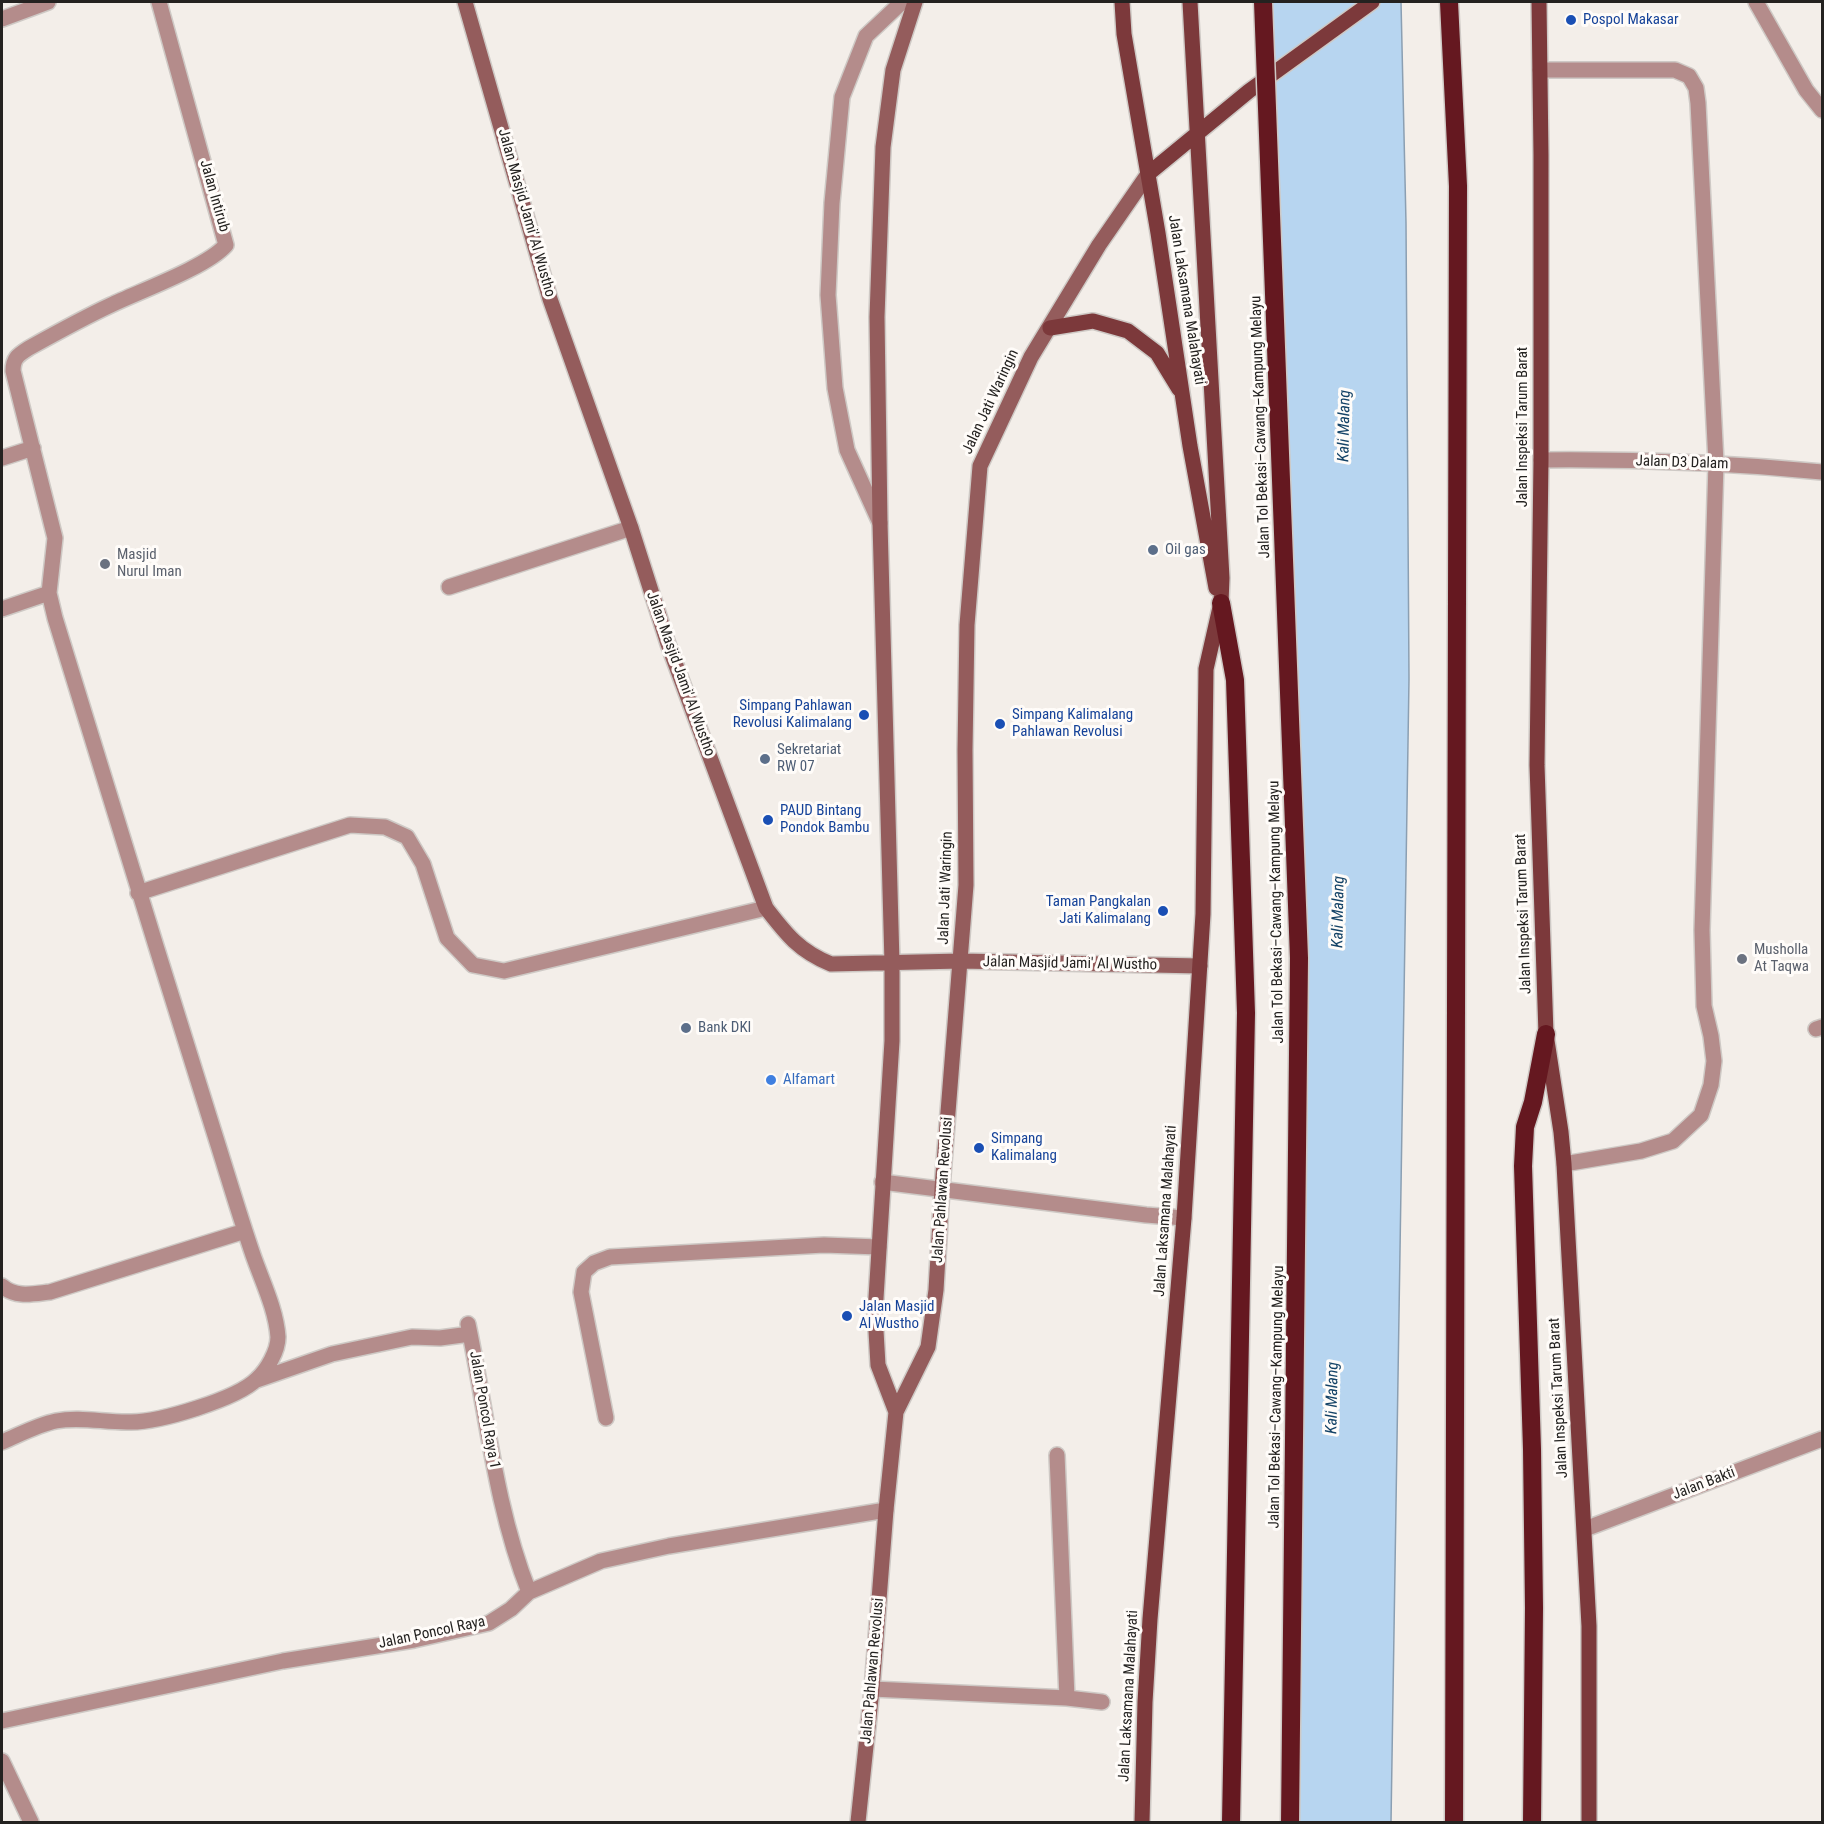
<!DOCTYPE html>
<meta charset="utf-8">
<style>
body{margin:0}
#map{position:relative;width:1824px;height:1824px;overflow:hidden;background:#f3eee9;font-family:"Roboto Condensed",sans-serif}
canvas{display:block}
.frame{position:absolute;inset:0;border:3px solid #242220;pointer-events:none}
</style>
<div id="map">
<canvas width="1824" height="1824"></canvas>
<div class="frame"></div>
</div>
<script>
const g = document.querySelector('canvas').getContext('2d');
g.lineJoin = 'round';
function fill(path, color) { g.fillStyle = color; g.fill(path, 'evenodd'); }
function trace(path, color, width, dash) { g.strokeStyle = color; g.lineWidth = width; g.lineCap = dash ? 'butt' : 'round'; g.setLineDash(dash || []); g.stroke(path); }
function label(font, color, halo, rows, align = 'center') {
  g.font = font + ' "Roboto Condensed",sans-serif'; g.lineWidth = 6; g.setLineDash([]); g.textBaseline = 'middle'; g.strokeStyle = halo; g.fillStyle = color; for (const [text, x, y, turn = 0] of rows) {
    g.save(); g.translate(x, y); g.rotate((+turn || 0) * Math.PI / 180); g.textAlign = isNaN(turn) ? turn : align; if (halo) g.strokeText(text, 0, 0); g.fillText(text, 0, 0); g.restore();
  }
}
const water = new Path2D(`
 M 1263,2 L 1401,2 L 1406,223 L 1409,679 L 1391,1822 L 1290,1822 L 1299,958 Z`);
fill(water, '#b7d5f0');
trace(water, '#8b9fb2', 1.5);
const lane = new Path2D(`
 M 449,587 L 631,528
 M 882,1182 L 1146,1215 L 1184,1218
 M 606,1418 L 581,1292 L 584,1272 L 594,1263 L 610,1257 L 824,1245 L 879,1247
 M 1057,1455 L 1067,1698
 M 872,1689 L 1067,1698 L 1102,1702`);
const street = new Path2D(`
 M 1756,2 L 1806,90 L 1822,110
 M 2,19 L 48,2
 M 1540,70 L 1675,70 L 1689,76 L 1696,88 L 1698,103 L 1716,463 L 1702,930 L 1704,1006 L 1711,1036 L 1714,1061 L 1711,1085 L 1701,1115 L 1673,1141 L 1641,1151 L 1564,1164
 M 2,458 L 33,448
 M 1541,460 C 1635,459 1729,463 1822,472
 M 880,523 L 847,450 L 835,388 L 828,295 L 832,203 L 842,97 L 866,36 L 902,2
 M 2,609 L 49,593
 M 138,893 L 350,825 L 385,827 L 407,837 L 423,864 L 447,938 L 473,965 L 504,971 L 766,908
 M 1816,1029 L 1822,1027
 M 2,1286 C 16,1298 32,1294 50,1292 L 245,1231
 M 468,1324 C 487,1414 495,1506 529,1592
 M 257,1380 L 332,1354 L 412,1337 L 440,1338 L 470,1334
 M 2,1442 C 19,1435 37,1425 56,1421 C 81,1416 106,1423 131,1422 C 160,1422 237,1399 257,1379 C 267,1370 278,1351 278,1337 C 276,1309 262,1281 253,1255 C 239,1214 227,1173 214,1132 C 160,961 108,789 55,618 L 49,593 L 55,538 L 13,371 C 13,358 18,355 29,348 C 56,333 83,318 111,305 C 140,291 207,267 226,245 L 159,2
 M 1585,1529 L 1822,1439
 M 2,1721 L 283,1661 L 414,1640 L 489,1623 L 511,1609 L 529,1592 L 601,1561 L 669,1546 L 886,1510
 M 2,1761 L 31,1822`);
const secondary = new Path2D(`
 M 465,2 L 550,299 L 631,528 L 668,644 L 766,908 C 786,934 799,951 831,964 L 961,961 L 1200,966
 M 896,1412 L 878,1365 L 875,1314 L 892,1041 L 892,963 L 880,523 L 877,317 L 883,147 L 893,70 L 915,2
 M 858,1822 L 872,1689 L 886,1510 L 896,1412 L 928,1347 L 936,1290 L 942,1188 L 966,885 L 965,750 L 967,625 L 980,466 L 1031,357 L 1099,245 L 1148,174`);
const primary = new Path2D(`
 M 1122,2 L 1124,34 L 1158,233 L 1190,446 L 1216,588
 M 1539,2 L 1541,155 L 1541,460 L 1537,765 L 1546,1034 L 1561,1132 L 1564,1164 L 1589,1626 L 1589,1822
 M 1148,174 L 1249,91 L 1372,2
 M 1050,328 L 1093,321 L 1128,331 L 1157,353 L 1179,389
 M 1142,1822 L 1145,1702 L 1150,1619 L 1184,1218 L 1203,914 L 1206,669 L 1221,603 L 1222,578 L 1190,2`);
const highway = new Path2D(`
 M 1449,2 L 1458,186 L 1454,1822
 M 1221,603 L 1235,680 L 1246,1013 L 1231,1822
 M 1532,1822 L 1534,1608 L 1532,1449 L 1523,1166 L 1525,1127 L 1533,1102 L 1546,1034`);
trace(lane, '#cec9c5', 18);
trace(street, '#cec9c5', 18);
trace(secondary, '#cec9c5', 18);
trace(primary, '#cec9c5', 18);
trace(highway, '#cec9c5', 21);
trace(lane, '#b48c8b', 15);
trace(street, '#b48c8b', 15);
trace(secondary, '#945c5c', 15);
trace(primary, '#7c393b', 15);
trace(highway, '#651820', 18);
const highwayBridge = new Path2D(`
 M 1263,2 L 1299,958 L 1290,1822`);
trace(highwayBridge, '#cec9c5', 21, []);
trace(highwayBridge, '#651820', 18);
for (const [x, y, r, color] of [
 [1571,20,6,"#1a4fb4"],
 [1153,550,6,"#5c6f8a"],
 [105,564,6,"#6b7280"],
 [864,715,6,"#1a4fb4"],
 [1000,724,6,"#1a4fb4"],
 [765,759,6,"#5c6f8a"],
 [768,820,6,"#1a4fb4"],
 [1163,911,6,"#1a4fb4"],
 [1742,959,6,"#6b7280"],
 [686,1028,6,"#5c6f8a"],
 [771,1080,6,"#3f7fe0"],
 [979,1148,6,"#1a4fb4"],
 [847,1316,6,"#1a4fb4"]
]) { const dot = new Path2D(); dot.arc(x, y, r, 0, 2 * Math.PI); g.fillStyle = color; g.fill(dot); trace(dot, '#fffcf9', 2); }
label('15px', '#164399', '#fffcf9', [
 ["Pospol Makasar",1583,20],
 ["Simpang Pahlawan",852,706,"right"],
 ["Revolusi Kalimalang",852,723,"right"],
 ["Simpang Kalimalang",1012,715],
 ["Pahlawan Revolusi",1012,732],
 ["PAUD Bintang",780,811],
 ["Pondok Bambu",780,828],
 ["Taman Pangkalan",1151,902,"right"],
 ["Jati Kalimalang",1151,919,"right"],
 ["Simpang",991,1139],
 ["Kalimalang",991,1156],
 ["Jalan Masjid",859,1307],
 ["Al Wustho",859,1324]
], 'left');
label('15px', '#242220', '#fffcf9', [
 ["Jalan Intirub",214,196,74],
 ["Jalan Masjid Jami' Al Wustho",526,213,74],
 ["Jalan Laksamana Malahayati",1186,300,81],
 ["Jalan Jati Waringin",991,402,-65],
 ["Jalan Tol Bekasi–Cawang–Kampung Melayu",1261,427,-92],
 ["Jalan Inspeksi Tarum Barat",1523,427,-90],
 ["Jalan D3 Dalam",1682,463,2],
 ["Jalan Masjid Jami' Al Wustho",680,674,70],
 ["Jalan Jati Waringin",946,888,-88],
 ["Jalan Tol Bekasi–Cawang–Kampung Melayu",1277,912,-91],
 ["Jalan Inspeksi Tarum Barat",1524,914,-92],
 ["Jalan Masjid Jami' Al Wustho",1070,964,1],
 ["Jalan Pahlawan Revolusi",943,1190,-86],
 ["Jalan Laksamana Malahayati",1166,1211,-86],
 ["Jalan Tol Bekasi–Cawang–Kampung Melayu",1277,1397,-89],
 ["Jalan Inspeksi Tarum Barat",1559,1398,-93],
 ["Jalan Poncol Raya 1",484,1410,80],
 ["Jalan Bakti",1704,1484,-21],
 ["Jalan Poncol Raya",432,1633,-12],
 ["Jalan Pahlawan Revolusi",873,1671,-85],
 ["Jalan Laksamana Malahayati",1129,1696,-87]
]);
label('15px', '#4e5e75', '#fffcf9', [
 ["Oil gas",1165,550],
 ["Sekretariat",777,750],
 ["RW 07",777,767],
 ["Bank DKI",698,1028]
], 'left');
label('15px', '#5b616d', '#fffcf9', [
 ["Masjid",117,555],
 ["Nurul Iman",117,572],
 ["Musholla",1754,950],
 ["At Taqwa",1754,967]
], 'left');
label('15px', '#366cbe', '#fffcf9', [
 ["Alfamart",783,1080]
], 'left');
label('italic 16px', '#144367', '#fffcf9', [
 ["Kali Malang",1345,426,-89],
 ["Kali Malang",1339,912,-89],
 ["Kali Malang",1333,1398,-89]
]);
</script>
